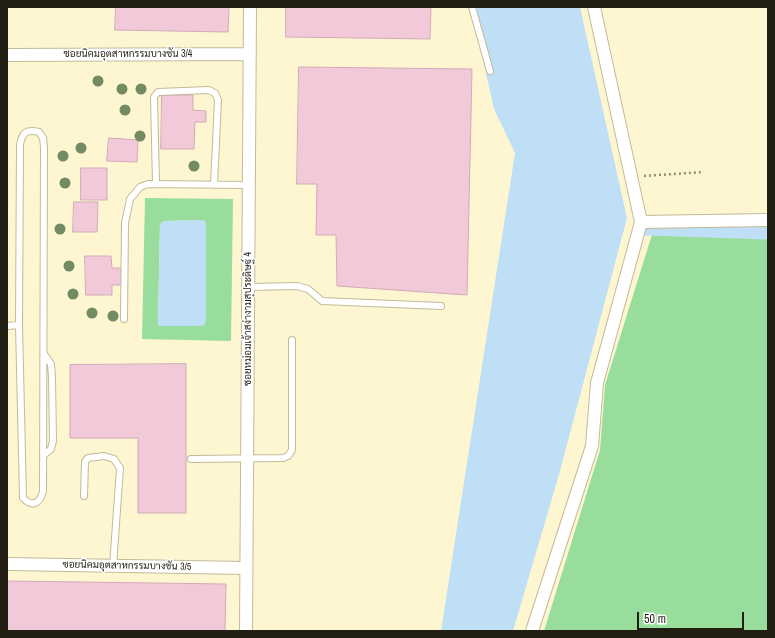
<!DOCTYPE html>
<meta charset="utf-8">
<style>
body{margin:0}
#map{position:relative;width:775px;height:638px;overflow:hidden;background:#fdf6d1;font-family:"Archivo Narrow",sans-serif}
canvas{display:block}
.frame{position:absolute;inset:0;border:8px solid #221f12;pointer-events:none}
.scale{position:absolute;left:637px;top:612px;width:107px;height:18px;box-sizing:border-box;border:2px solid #221f12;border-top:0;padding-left:5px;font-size:12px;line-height:14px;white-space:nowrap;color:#221f12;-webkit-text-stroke:3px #fff;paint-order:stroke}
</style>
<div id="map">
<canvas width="775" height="638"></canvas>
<div class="frame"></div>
<div class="scale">50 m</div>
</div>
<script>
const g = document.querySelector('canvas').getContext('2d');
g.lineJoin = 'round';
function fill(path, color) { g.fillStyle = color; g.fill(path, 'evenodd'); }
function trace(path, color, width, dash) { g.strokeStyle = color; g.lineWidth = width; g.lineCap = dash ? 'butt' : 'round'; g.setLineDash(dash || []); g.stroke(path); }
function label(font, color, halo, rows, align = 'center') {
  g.font = font + ' "Archivo Narrow",Sarabun,sans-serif'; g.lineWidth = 3; g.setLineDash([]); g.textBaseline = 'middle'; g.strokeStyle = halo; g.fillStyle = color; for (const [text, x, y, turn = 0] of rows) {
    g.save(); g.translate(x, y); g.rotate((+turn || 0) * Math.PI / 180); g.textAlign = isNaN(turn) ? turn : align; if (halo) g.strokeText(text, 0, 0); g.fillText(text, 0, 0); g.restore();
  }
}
fill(new Path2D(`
 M 145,198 L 233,199 L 231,341 L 142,339 ZM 201,220 L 159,326 L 158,322 L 160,225 L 162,222 L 166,221 Z
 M 655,225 L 768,229 L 768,631 L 544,631 L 600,450 L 605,385 Z`), '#99dd9c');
fill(new Path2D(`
 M 471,7 L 580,7 L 627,218 L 560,471 L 513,631 L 441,631 L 515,153 L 494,109 Z
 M 201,220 L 204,220 L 206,223 L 206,321 L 204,325 L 200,326 L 159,326 L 158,322 L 160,225 L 162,222 L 166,221 Z`), '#bfdff7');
trace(new Path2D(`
 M 646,228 L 768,232`), '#bfdff7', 15);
const building = new Path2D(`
 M 116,7 L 229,7 L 228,32 L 115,30 Z
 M 286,7 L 431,7 L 430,39 L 286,37 Z
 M 299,67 L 472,69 L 467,295 L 337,286 L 336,235 L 316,235 L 317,184 L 297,184 Z
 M 162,95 L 193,95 L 193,110 L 206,111 L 206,122 L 195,122 L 194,149 L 161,149 Z
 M 109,138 L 138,140 L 137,162 L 107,161 Z
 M 81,168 L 107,168 L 107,200 L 81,200 Z
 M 74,202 L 98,202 L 97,232 L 73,232 Z
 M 85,256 L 111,256 L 112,268 L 123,268 L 124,285 L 112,285 L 112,295 L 86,295 Z
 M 186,364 L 186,513 L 138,513 L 138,438 L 70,438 L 70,365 Z
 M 7,581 L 226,584 L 225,631 L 7,631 Z`);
fill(building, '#f1c9d8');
trace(building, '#d1aab8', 1);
const lane = new Path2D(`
 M 472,7 L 490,71
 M 156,184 L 154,97 L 158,92 L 209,90 L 215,93 L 218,100 L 214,185
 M 248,287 L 297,286 L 308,289 L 322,301 L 441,306
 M 124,319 L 125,223 L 130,199 L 140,187 L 148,184 L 249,185
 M 7,326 L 19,325 L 20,145 C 22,132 27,129 39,132 L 43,138 L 44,147 L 43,491 C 40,503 33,508 23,498 L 19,325
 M 44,455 L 51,449 L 53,441 L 52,377 L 51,364 L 44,354
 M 191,459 L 283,458 L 288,456 L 292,450 L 292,340
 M 84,496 L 85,462 L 88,458 L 104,456 L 114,459 L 120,468 L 113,566`);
const street = new Path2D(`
 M 7,55 L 250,54
 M 641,222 L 768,220
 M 7,564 L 246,568
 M 246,631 L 250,7
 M 532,631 L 592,446 L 597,383 L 641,222 L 594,7`);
trace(lane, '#c2bb97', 8);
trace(street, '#c2bb97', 14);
trace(new Path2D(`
 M 644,176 L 704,172`), '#948f75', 2.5, [2, 3]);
trace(lane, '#fff', 6);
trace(street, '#fff', 12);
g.fillStyle = '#728b62';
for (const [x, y] of [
 [98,81],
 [122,89],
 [141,89],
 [125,110],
 [140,136],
 [81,148],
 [63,156],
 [194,166],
 [65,183],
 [60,229],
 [69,266],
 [73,294],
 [92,313],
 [113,316]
]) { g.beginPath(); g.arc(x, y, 5.5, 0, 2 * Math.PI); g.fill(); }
label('10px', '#221f12', '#fff', [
 ["ซอยนิคมอุตสาหกรรมบางชัน 3/4",128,54],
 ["ซอยหม่อมเจ้าสง่างามสุประดิษฐ์ 4",248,319,-90],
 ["ซอยนิคมอุตสาหกรรมบางชัน 3/5",127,566,1]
]);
</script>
